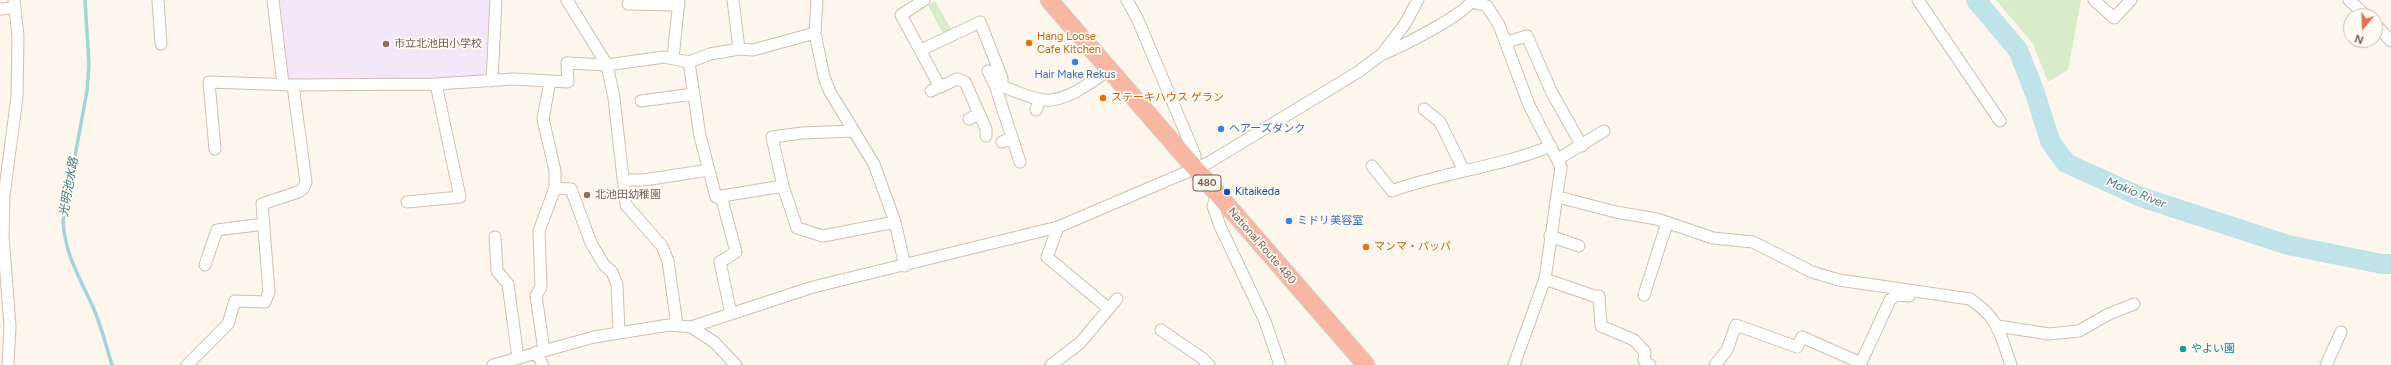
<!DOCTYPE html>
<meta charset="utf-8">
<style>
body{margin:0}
#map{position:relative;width:2391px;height:365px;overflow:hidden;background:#fdf6ec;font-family:Figtree,sans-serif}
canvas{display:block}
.north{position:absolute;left:2343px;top:8px;width:40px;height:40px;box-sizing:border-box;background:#fffaf3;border:1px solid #cabbb1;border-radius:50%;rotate:199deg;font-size:11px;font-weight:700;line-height:16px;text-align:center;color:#7a5c4d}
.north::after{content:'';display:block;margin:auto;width:14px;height:18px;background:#e76f51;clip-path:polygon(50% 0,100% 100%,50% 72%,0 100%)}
</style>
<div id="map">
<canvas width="2391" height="365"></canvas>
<div class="north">N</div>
</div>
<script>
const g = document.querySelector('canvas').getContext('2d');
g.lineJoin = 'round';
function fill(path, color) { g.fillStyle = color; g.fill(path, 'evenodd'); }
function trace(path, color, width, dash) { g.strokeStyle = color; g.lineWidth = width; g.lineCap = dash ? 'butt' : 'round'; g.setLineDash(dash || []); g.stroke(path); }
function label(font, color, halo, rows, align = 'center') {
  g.font = font + ' Figtree,"Noto Sans JP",sans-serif'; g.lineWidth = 3.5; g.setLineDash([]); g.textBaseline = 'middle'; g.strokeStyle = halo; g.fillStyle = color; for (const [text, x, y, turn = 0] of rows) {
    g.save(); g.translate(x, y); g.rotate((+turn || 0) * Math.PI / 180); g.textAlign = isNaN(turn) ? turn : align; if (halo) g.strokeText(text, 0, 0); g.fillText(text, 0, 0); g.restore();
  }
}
fill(new Path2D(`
 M 276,0 L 491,0 L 490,74 L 488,79 L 292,81 L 285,76 Z`), '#f3e8fa');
fill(new Path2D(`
 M 1996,0 L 2081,0 L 2068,70 L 2048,82 L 2033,44 Z
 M 935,1 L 951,29 L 943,34 L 928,5 Z`), '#d8ecc9');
trace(new Path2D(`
 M 85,0 L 89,64 L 87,91 L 63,221 C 65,255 79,276 93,307 C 101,325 106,346 112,365`), '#a5d3da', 3.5);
trace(new Path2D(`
 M 1976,0 L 2018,50 L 2035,93 L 2050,141 L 2066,163 L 2141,197 L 2288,245 L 2382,264 L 2391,264`), '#bfe3e8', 20);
const minor = new Path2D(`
 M 158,0 L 161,44
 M 273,0 L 283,84
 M 567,0 L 607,65 L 614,98 L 626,205 L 662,246 L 668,261 L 677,325
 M 733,0 L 739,49
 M 817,0 L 815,33 L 824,77 L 830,92 L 874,164 L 895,222 L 905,266
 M 924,0 L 901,15 L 940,87 L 957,79 L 965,82 L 986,129 L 986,136
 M 1127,0 L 1137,18 L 1195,155 L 1195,169
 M 1918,0 L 2000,121
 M 2094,0 L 2114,18 L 2131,0
 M 2349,0 L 2366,16
 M 1472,2 L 1487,6 L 1499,25 L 1529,105 L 1561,167 L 1545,279 L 1514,365
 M 628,4 L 679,5
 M 0,9 L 15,8
 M 2375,24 L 2391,41
 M 1507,42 L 1527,36 L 1552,93 L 1582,146
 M 921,50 L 980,22 L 1002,78 L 1002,86
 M 1383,54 C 1400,47 1465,15 1472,0
 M 673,58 L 679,0
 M 689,62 L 700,136 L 716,197 L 783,186 L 797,228 L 823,236 L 895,222
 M 988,71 L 995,85
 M 492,81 L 496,0
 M 931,91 L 940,86
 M 641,101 L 693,94
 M 1424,109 L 1440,122 L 1464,171
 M 1036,110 L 1040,99
 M 969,119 L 979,114
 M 1002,142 L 1011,138
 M 215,149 L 209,82 L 293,85 L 436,84 L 514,79 L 568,82 L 567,63 L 607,65 L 664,57 L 689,62 L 710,54 L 739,49 L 753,50 L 815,33
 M 1558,159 L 1604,131
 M 1020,162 L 995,85 C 1012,88 1028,99 1045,100 C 1067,102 1092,81 1109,70
 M 1372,166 L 1392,191 C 1443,172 1500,167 1551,146
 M 623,180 L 644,180 L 709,170
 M 783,186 L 772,137 L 802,133 L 853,131
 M 555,188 L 571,189 L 591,243 L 604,265 L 612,272 L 617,284 L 619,332
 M 1217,194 L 1213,206 L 1220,226 L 1265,321 L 1280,365
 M 721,196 L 736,252 L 720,262 L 731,314
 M 1558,197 L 1616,212 L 1657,219 L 1713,238 L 1753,242 L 1812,272 L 1839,280 L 1970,299 C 1999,318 2000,334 2011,365
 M 407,202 L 460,197 L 436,84
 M 1058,227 L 1047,257 L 1108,308
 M 1550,236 L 1579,246
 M 495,237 L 497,271 L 508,284 L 518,358
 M 205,265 L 217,230 L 264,224
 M 1545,279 L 1594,296 L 1599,296 L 1601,326 L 1634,340 L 1645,352 L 1644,360 L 1650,365
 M 1644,295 L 1667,223
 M 691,327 L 714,342 L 736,365
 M 1161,330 L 1202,358 L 1209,365
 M 1998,331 L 1998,326 L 2049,334 L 2079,331 L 2107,315 L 2134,304
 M 544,350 L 536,296 L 541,287 L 539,231 L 555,188 L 555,171 L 543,119 L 550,81
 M 536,352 L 543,365
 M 8,365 L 10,326 L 3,236 L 4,196 L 17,97 L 18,36 L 14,0
 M 187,365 L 228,324 L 235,301 L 265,302 L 269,292 L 262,204 L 298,192 L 303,189 L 306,182 L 293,85
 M 493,365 L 594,337 L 669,325 L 691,327 L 813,287 L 1058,227 L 1208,163 L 1358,72 L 1382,54 L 1405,24 L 1418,0
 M 1051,365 L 1080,343 L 1117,299
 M 1715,365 L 1727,350 L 1736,325 L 1797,347 L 1802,337 L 1861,363
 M 1860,365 L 1890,300 L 1896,295 L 1909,296
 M 2326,365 L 2341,332`);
const highway = new Path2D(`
 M 1049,0 L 1366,365`);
trace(minor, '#d1beb0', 13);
trace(highway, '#dad1cd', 19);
trace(minor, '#fff', 11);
trace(highway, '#f7b7a3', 17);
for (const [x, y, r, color] of [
 [1029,43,4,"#e8710a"],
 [386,44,4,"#8d6e63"],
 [1075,62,4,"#3f7fe0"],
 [1103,98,4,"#e8710a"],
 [1221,129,4,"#3f7fe0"],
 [1227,192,4,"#1a4fb4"],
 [587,195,4,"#8d6e63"],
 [1289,221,4,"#3f7fe0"],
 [1366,247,4,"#e8710a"],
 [2183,349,4,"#0f9aa8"]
]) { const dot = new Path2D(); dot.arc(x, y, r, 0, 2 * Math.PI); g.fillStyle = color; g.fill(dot); trace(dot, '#fffaf3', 1.5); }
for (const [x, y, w] of [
 [1207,183,28]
]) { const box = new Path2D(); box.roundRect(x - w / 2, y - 8, w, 16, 3); g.fillStyle = '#fffaf3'; g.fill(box); trace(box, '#7a5c4d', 1); }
label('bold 10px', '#7a5c4d', null, [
 ["480",1207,183]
]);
label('11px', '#c56008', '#fffaf3', [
 ["Hang Loose",1037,37],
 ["Cafe Kitchen",1037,50],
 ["ステーキハウス ゲラン",1111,98],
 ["マンマ・パッパ",1374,247]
], 'left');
label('11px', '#785e54', '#fffaf3', [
 ["市立北池田小学校",394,44],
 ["北池田幼稚園",595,195]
], 'left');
label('11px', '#366cbe', '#fffaf3', [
 ["Hair Make Rekus",1075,75,"center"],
 ["ヘアーズダンク",1229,129],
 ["ミドリ美容室",1297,221]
], 'left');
label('11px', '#164399', '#fffaf3', [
 ["Kitaikeda",1235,192]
], 'left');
label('11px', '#7a5c4d', '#fffaf3', [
 ["National Route 480",1262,246,49]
]);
label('11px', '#0d838f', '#fffaf3', [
 ["やよい園",2191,349]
], 'left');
label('italic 12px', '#437c86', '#fffaf3', [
 ["光明池水路",69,187,-80],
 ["Makio River",2136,193,22]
]);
</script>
